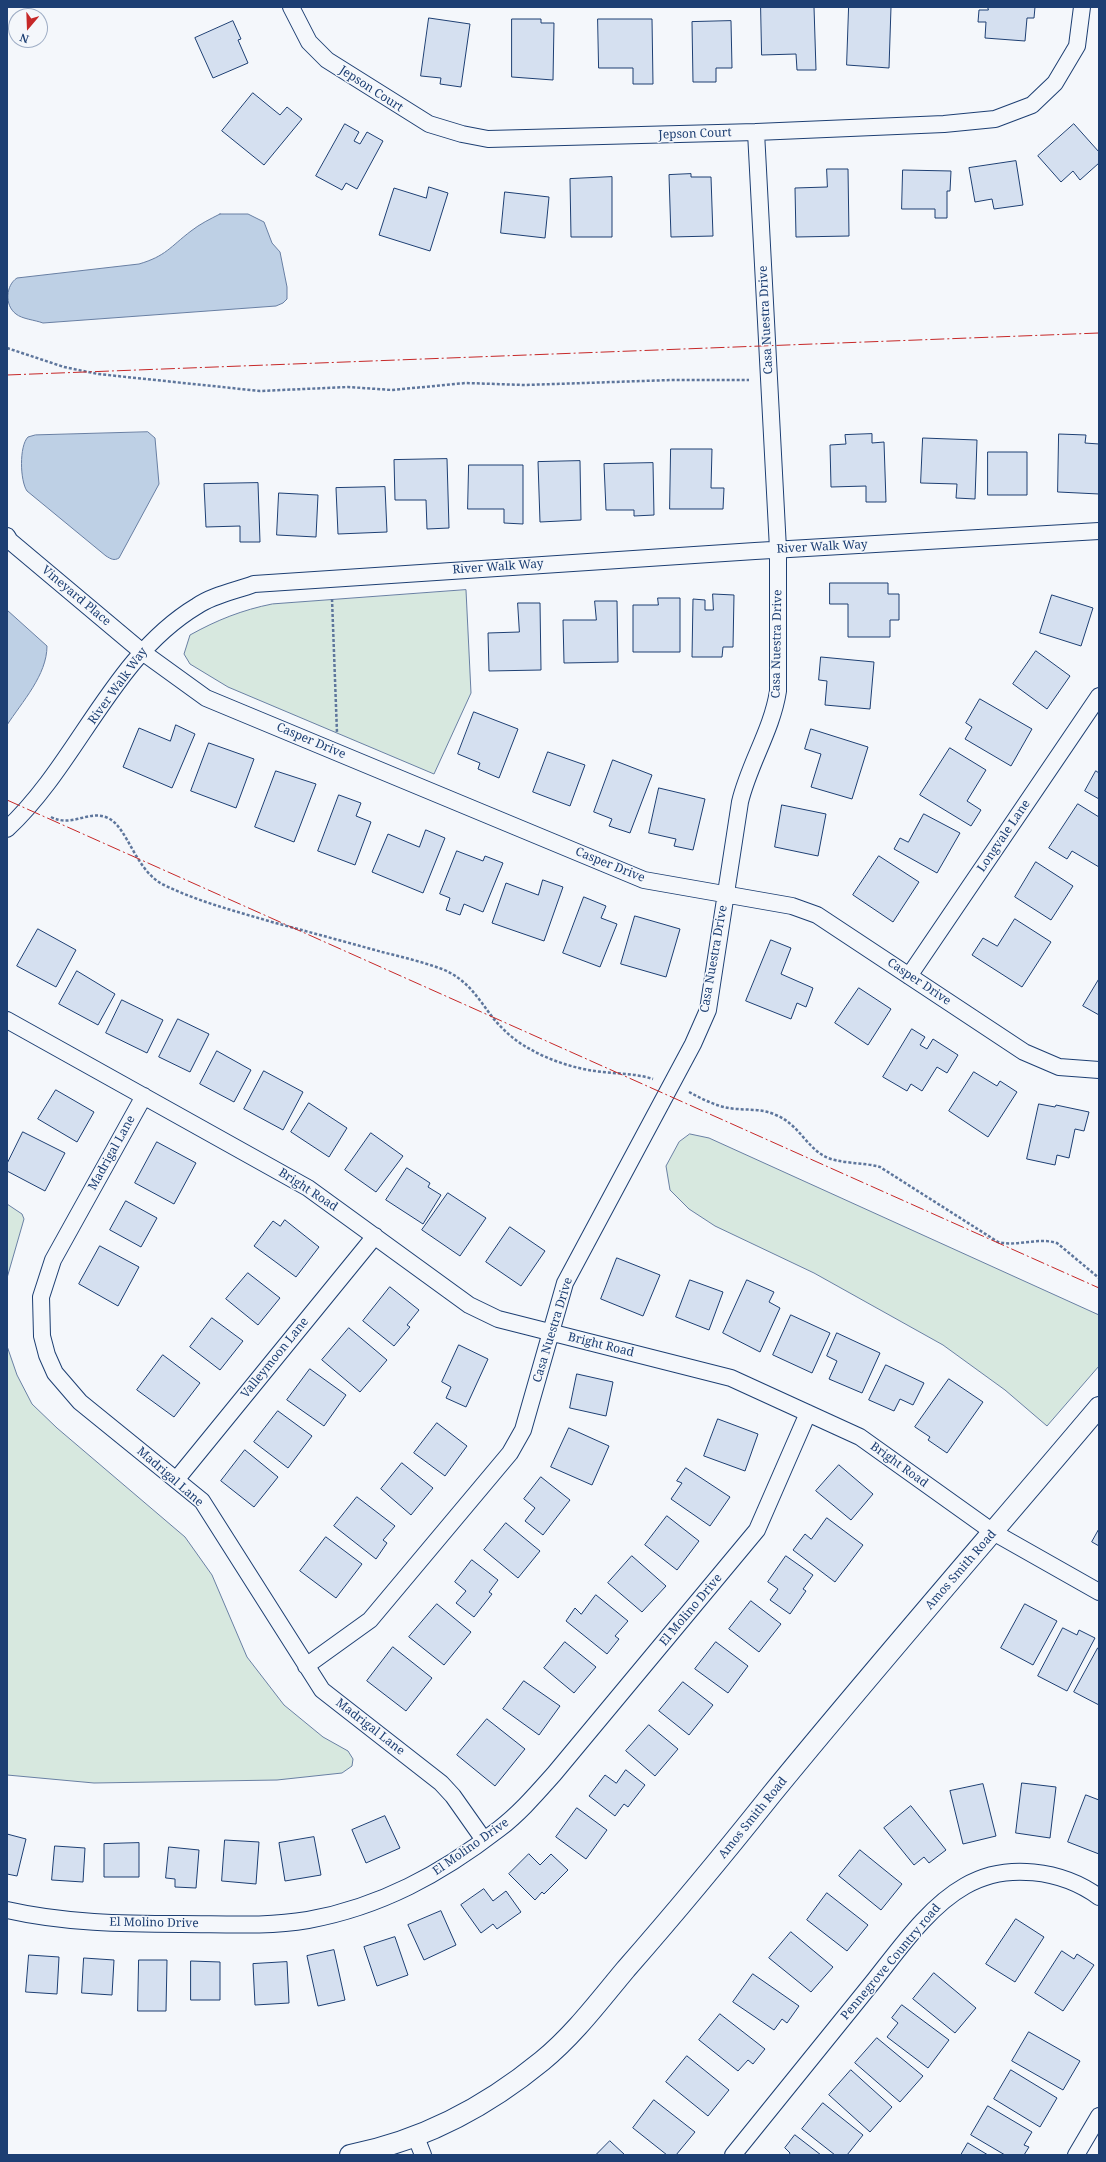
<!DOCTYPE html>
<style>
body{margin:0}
#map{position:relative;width:1106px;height:2162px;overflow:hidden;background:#f4f7fb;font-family:"Noto Serif",serif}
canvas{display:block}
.frame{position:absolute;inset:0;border:8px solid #1d3f73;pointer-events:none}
.north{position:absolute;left:8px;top:8px;width:40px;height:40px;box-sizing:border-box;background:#f4f7fb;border:1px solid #9eadc5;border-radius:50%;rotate:199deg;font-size:11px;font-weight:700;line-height:16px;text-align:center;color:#1d3f73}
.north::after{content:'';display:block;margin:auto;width:14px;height:18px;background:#c62828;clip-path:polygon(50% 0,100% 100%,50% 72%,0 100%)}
</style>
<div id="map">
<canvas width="1106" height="2162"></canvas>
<div class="frame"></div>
<div class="north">N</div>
</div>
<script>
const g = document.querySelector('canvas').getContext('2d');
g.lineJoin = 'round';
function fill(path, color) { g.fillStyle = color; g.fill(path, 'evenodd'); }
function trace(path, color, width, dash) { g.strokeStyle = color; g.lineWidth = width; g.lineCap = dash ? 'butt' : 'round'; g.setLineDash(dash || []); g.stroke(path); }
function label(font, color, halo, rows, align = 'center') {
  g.font = font + ' "Noto Serif",serif'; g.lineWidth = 3; g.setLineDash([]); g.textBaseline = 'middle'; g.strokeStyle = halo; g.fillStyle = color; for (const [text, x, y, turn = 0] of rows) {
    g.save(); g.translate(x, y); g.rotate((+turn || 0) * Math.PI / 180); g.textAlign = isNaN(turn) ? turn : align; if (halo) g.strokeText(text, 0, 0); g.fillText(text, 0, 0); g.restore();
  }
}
const green = new Path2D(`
 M 466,590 L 471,693 L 434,774 L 228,687 L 190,664 L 184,654 L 190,635 C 217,620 242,610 272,604 Z
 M 690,1134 L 709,1138 L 1099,1315 L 1099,1366 L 1047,1426 L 1005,1390 L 943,1345 L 814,1273 L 715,1226 L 689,1209 L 670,1190 L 666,1166 L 679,1142 Z
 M 7,1204 L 22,1214 L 24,1219 L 7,1278 Z
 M 7,1346 L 17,1375 L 32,1404 L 57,1428 L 185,1537 L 212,1575 L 247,1657 L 284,1705 L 323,1737 L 348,1751 L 353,1759 L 352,1766 L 342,1773 L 277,1780 L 94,1783 L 7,1775 Z`);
fill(green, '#d7e8df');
trace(green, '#687fa3', 1);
const water = new Path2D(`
 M 220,214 L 248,214 L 264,222 L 272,243 L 280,252 L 287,287 L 287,299 L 283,303 L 276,306 L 43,323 C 35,320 22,319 16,314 C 4,305 6,285 17,278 L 139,264 C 166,256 170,247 191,231 C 200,224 210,219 220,214 Z
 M 148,432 L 155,438 L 159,484 L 119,558 C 114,561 111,559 106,556 L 27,491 C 20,481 19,446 28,437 L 35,435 Z
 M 7,610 L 47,646 C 47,675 22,702 7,725 Z`);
fill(water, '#bed0e5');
trace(water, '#687fa3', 1);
const building = new Path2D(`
 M 761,7 L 814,7 L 816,70 L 797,70 L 796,54 L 762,55 Z
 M 849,7 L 891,7 L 889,68 L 847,65 Z
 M 988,7 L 1035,7 L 1034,18 L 1027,18 L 1025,41 L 985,38 L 986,22 L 978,22 L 979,10 L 988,10 Z
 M 429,18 L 470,24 L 461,87 L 440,84 L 441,78 L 421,76 Z
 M 512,19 L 541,19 L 541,23 L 554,23 L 553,80 L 512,77 Z
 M 598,19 L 652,19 L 653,84 L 633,84 L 633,68 L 599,68 Z
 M 233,21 L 241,39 L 238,40 L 248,63 L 213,78 L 195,38 Z
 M 731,21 L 732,68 L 716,68 L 716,82 L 693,82 L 692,22 Z
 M 253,93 L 280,115 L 287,107 L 302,119 L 264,165 L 222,131 Z
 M 345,124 L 359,132 L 354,141 L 360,144 L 367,132 L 383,141 L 357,189 L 346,183 L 342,190 L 316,176 Z
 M 1074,124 L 1099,152 L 1099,163 L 1080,180 L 1073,171 L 1061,182 L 1038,156 Z
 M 1016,161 L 1023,205 L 994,209 L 992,199 L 975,202 L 969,168 Z
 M 827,169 L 848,169 L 849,236 L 796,237 L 795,188 L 827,187 Z
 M 903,170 L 951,171 L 950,191 L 947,191 L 947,218 L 935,218 L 935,209 L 902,209 Z
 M 691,174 L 691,177 L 711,177 L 713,236 L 671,237 L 669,175 Z
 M 612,177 L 612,237 L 571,237 L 570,179 Z
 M 429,187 L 448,193 L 430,251 L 379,235 L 394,188 L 426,198 Z
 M 505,192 L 549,197 L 545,238 L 501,233 Z
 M 872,434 L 872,443 L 884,442 L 886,502 L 866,502 L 866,486 L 831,487 L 830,445 L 846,444 L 845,435 Z
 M 1059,434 L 1086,435 L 1085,443 L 1099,444 L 1099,494 L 1058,492 Z
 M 923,438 L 977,440 L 975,499 L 956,498 L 957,484 L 921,483 Z
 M 671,449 L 712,449 L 711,488 L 724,488 L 723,509 L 670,509 Z
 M 988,452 L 1027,452 L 1027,495 L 988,495 Z
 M 447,459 L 449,528 L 427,529 L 426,500 L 395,500 L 394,460 Z
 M 580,461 L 581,520 L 540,522 L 538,462 Z
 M 653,463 L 654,515 L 634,516 L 634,510 L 606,510 L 604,464 Z
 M 469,465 L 523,465 L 523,524 L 504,523 L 504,509 L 468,509 Z
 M 258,483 L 260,542 L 240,542 L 240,526 L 206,527 L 204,484 Z
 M 385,487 L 387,532 L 338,534 L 336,488 Z
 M 279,493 L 318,495 L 316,537 L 277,535 Z
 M 830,583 L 888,583 L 888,594 L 899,594 L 899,620 L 890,620 L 890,637 L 848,637 L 848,604 L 830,604 Z
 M 713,594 L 734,595 L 733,647 L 723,647 L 722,657 L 692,657 L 693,599 L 705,600 L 705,610 L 713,610 Z
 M 1052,595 L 1093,608 L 1081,646 L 1040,633 Z
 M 658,598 L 680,598 L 680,652 L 633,652 L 633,605 L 658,605 Z
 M 595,601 L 617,601 L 618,662 L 564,663 L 563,620 L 596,620 Z
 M 518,603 L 540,603 L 541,670 L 489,671 L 488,633 L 519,632 Z
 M 1036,651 L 1070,676 L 1047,709 L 1013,684 Z
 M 821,657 L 874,662 L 870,709 L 825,705 L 827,681 L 819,680 Z
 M 980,699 L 1032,729 L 1011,766 L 965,739 L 972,727 L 966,723 Z
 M 474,712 L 518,729 L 499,778 L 478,769 L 480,763 L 458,754 Z
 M 176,725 L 195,734 L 172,788 L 123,767 L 139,728 L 170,741 Z
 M 811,729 L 868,747 L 852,799 L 811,787 L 821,754 L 805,749 Z
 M 209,743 L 254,759 L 236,808 L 191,791 Z
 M 950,748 L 986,770 L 967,801 L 981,810 L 971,826 L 920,795 Z
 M 548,752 L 585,765 L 570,806 L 533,792 Z
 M 613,760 L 652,775 L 630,833 L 609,826 L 612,819 L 594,812 Z
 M 276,771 L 316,784 L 294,842 L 255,827 Z
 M 1096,771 L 1099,773 L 1099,799 L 1085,791 Z
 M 659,788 L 705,799 L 693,850 L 674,846 L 676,839 L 649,833 Z
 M 339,795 L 361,803 L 356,816 L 371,822 L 355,865 L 318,851 Z
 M 1078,804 L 1099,817 L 1099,867 L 1072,851 L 1067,859 L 1049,848 Z
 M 782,805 L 826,814 L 818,856 L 775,847 Z
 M 924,814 L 960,833 L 937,873 L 894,849 L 900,838 L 908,842 Z
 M 426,830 L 445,838 L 423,893 L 372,872 L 388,834 L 419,847 Z
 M 457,851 L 483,861 L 485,856 L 503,863 L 483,912 L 464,904 L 460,915 L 446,910 L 450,898 L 440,894 Z
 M 879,856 L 919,882 L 893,922 L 853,895 Z
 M 1036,862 L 1073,886 L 1051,920 L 1015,897 Z
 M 543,880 L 563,887 L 544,941 L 492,923 L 506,883 L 538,895 Z
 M 584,897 L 606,906 L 601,918 L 617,924 L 600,967 L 563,953 Z
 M 635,916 L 680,929 L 666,977 L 621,964 Z
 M 1015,919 L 1051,942 L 1022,987 L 972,955 L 983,938 L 997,946 Z
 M 38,929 L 76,950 L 56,987 L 17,966 Z
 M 771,940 L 791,948 L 781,974 L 813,988 L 806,1007 L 797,1003 L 791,1019 L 746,1001 Z
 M 77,971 L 115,994 L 98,1025 L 59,1004 Z
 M 1099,979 L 1099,1015 L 1083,1006 Z
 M 859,988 L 891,1009 L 868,1045 L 835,1023 Z
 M 122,1000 L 163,1020 L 147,1053 L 106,1033 Z
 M 178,1019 L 209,1034 L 190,1072 L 159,1057 Z
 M 912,1029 L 925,1037 L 920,1045 L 927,1049 L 933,1039 L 958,1055 L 947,1073 L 937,1067 L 922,1091 L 911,1084 L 907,1091 L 883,1077 Z
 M 217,1051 L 251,1070 L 234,1102 L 200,1084 Z
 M 264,1071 L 303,1092 L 283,1130 L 244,1109 Z
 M 974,1072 L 997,1086 L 1000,1081 L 1017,1092 L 988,1137 L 949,1111 Z
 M 56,1090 L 94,1112 L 77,1142 L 38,1119 Z
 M 309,1103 L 347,1128 L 329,1157 L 291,1132 Z
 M 1039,1104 L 1055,1107 L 1056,1105 L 1089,1112 L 1084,1131 L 1075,1129 L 1069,1158 L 1057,1155 L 1055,1165 L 1027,1159 Z
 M 23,1132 L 65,1153 L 45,1191 L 7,1171 L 7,1164 Z
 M 371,1133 L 403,1156 L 376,1192 L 345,1170 Z
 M 157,1142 L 196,1163 L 174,1204 L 135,1183 Z
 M 407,1168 L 430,1183 L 428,1187 L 441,1195 L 423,1224 L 386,1200 Z
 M 448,1193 L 486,1218 L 460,1256 L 422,1230 Z
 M 126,1201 L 157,1218 L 141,1247 L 110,1230 Z
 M 285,1220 L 319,1247 L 296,1277 L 254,1246 L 273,1221 L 280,1226 Z
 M 510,1227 L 545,1251 L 521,1286 L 486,1262 Z
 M 100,1246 L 139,1267 L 118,1306 L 79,1284 Z
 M 617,1258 L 660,1275 L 643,1316 L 601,1299 Z
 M 248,1273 L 280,1298 L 258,1325 L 226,1299 Z
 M 690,1280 L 723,1292 L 709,1330 L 676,1317 Z
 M 747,1280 L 774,1292 L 769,1302 L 780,1308 L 760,1352 L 723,1333 Z
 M 390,1287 L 419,1310 L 407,1325 L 410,1327 L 394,1346 L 363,1321 Z
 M 791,1315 L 830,1333 L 812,1373 L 773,1355 Z
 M 212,1318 L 243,1341 L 220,1370 L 190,1347 Z
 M 349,1328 L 387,1360 L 360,1392 L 322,1360 Z
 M 837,1333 L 880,1353 L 862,1393 L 829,1379 L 837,1361 L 827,1356 Z
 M 459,1345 L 488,1359 L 466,1407 L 446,1398 L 451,1387 L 442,1382 Z
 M 163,1355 L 200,1383 L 174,1417 L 137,1390 Z
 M 886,1365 L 924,1383 L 913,1405 L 900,1399 L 894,1411 L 869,1400 Z
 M 310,1369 L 346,1395 L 324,1426 L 287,1400 Z
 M 577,1374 L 613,1382 L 606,1416 L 570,1408 Z
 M 949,1379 L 983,1402 L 947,1453 L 928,1440 L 930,1437 L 915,1427 Z
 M 278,1411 L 312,1436 L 288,1468 L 254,1442 Z
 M 718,1419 L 758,1434 L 745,1471 L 704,1456 Z
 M 437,1423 L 467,1446 L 445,1476 L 414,1453 Z
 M 569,1428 L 609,1446 L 592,1485 L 551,1467 Z
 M 245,1450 L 278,1477 L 254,1507 L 221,1481 Z
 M 402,1463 L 433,1488 L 411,1515 L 381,1489 Z
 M 839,1465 L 873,1494 L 851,1520 L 816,1491 Z
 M 686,1468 L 730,1497 L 710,1526 L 671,1499 L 682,1483 L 677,1481 Z
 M 541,1477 L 570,1500 L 543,1535 L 525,1521 L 535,1508 L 524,1499 Z
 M 357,1497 L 395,1526 L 383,1540 L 387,1543 L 376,1559 L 334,1526 Z
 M 667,1516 L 699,1541 L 677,1570 L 645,1545 Z
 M 827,1518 L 863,1545 L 835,1582 L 793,1550 L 805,1534 L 811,1539 Z
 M 506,1523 L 540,1551 L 518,1578 L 484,1550 Z
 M 1099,1529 L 1099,1546 L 1092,1542 Z
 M 326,1537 L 362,1564 L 336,1598 L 300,1571 Z
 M 632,1556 L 666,1586 L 642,1612 L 608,1583 Z
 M 786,1556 L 813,1575 L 803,1589 L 806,1591 L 790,1614 L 770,1600 L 778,1589 L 768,1582 Z
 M 472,1560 L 498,1580 L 489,1592 L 492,1594 L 474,1617 L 456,1603 L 466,1591 L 455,1582 Z
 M 596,1595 L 628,1621 L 615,1636 L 619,1639 L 607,1654 L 566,1621 L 575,1608 L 581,1614 Z
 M 751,1601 L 781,1624 L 759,1652 L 729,1629 Z
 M 437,1604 L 471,1632 L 444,1665 L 409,1637 Z
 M 1025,1604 L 1057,1621 L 1033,1665 L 1001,1648 Z
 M 1063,1628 L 1077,1635 L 1079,1630 L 1095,1638 L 1067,1691 L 1038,1676 Z
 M 565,1642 L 596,1667 L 574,1693 L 544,1668 Z
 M 716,1642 L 748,1666 L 728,1693 L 695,1669 Z
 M 393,1647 L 432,1678 L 406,1711 L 367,1681 Z
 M 1098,1648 L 1099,1648 L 1099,1705 L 1074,1692 Z
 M 524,1681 L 560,1706 L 539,1735 L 503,1709 Z
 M 683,1682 L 713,1705 L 689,1735 L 659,1711 Z
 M 487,1719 L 525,1749 L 495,1786 L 457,1755 Z
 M 649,1725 L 678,1749 L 655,1776 L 626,1751 Z
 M 626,1770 L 645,1785 L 628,1807 L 624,1804 L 615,1816 L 589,1796 L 605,1775 L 616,1783 Z
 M 1022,1783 L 1056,1787 L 1050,1838 L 1016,1833 Z
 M 983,1784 L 996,1836 L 963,1844 L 950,1791 Z
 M 1086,1795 L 1099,1800 L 1099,1854 L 1068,1842 Z
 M 911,1806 L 946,1850 L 929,1863 L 924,1857 L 914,1865 L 884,1828 Z
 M 577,1808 L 607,1830 L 586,1859 L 556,1837 Z
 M 385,1816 L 400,1848 L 366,1863 L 352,1830 Z
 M 7,1834 L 26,1839 L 17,1876 L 7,1874 Z
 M 314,1837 L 321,1875 L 285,1881 L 279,1843 Z
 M 225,1840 L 259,1842 L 256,1884 L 222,1881 Z
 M 139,1843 L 139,1877 L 104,1877 L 104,1844 Z
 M 55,1846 L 85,1848 L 83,1882 L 52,1880 Z
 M 169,1847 L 199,1850 L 196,1888 L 175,1887 L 175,1879 L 166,1878 Z
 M 860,1850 L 902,1884 L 881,1910 L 839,1876 Z
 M 529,1854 L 540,1865 L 551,1854 L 568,1870 L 544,1894 L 542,1892 L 535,1900 L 509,1874 Z
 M 484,1889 L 493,1901 L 506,1891 L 521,1912 L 497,1929 L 493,1924 L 481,1933 L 461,1905 Z
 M 827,1893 L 868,1925 L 847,1951 L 807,1920 Z
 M 441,1911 L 456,1945 L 424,1960 L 408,1925 Z
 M 1016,1919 L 1044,1937 L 1015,1982 L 986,1964 Z
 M 791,1932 L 833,1967 L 811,1992 L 769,1958 Z
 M 395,1937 L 408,1975 L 377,1986 L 364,1947 Z
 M 334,1950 L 345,2000 L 318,2006 L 307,1956 Z
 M 1062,1951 L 1074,1959 L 1077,1954 L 1094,1965 L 1063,2011 L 1035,1993 Z
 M 29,1955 L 59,1957 L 57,1994 L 26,1992 Z
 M 84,1958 L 114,1960 L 112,1995 L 82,1993 Z
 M 139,1960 L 167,1960 L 166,2011 L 138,2011 Z
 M 191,1961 L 220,1962 L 220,2000 L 191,2000 Z
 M 287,1962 L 289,2003 L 255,2005 L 253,1964 Z
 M 934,1973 L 976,2008 L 955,2033 L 913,1999 Z
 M 753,1974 L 799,2006 L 787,2023 L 782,2019 L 774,2030 L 733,2002 Z
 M 902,2005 L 949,2040 L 928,2068 L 887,2037 L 898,2023 L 892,2018 Z
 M 720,2014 L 765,2049 L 753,2064 L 748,2060 L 738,2071 L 699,2040 Z
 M 1029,2032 L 1080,2061 L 1063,2090 L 1012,2061 Z
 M 877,2038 L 923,2076 L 900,2102 L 855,2063 Z
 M 687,2056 L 729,2090 L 708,2116 L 666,2082 Z
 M 851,2070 L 892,2107 L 870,2132 L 829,2095 Z
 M 1011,2070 L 1057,2098 L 1040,2127 L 994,2099 Z
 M 654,2100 L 695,2132 L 676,2155 L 667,2155 L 633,2128 Z
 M 823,2103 L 863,2135 L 847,2155 L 835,2155 L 802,2129 Z
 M 988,2106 L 1032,2132 L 1024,2145 L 1029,2147 L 1024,2155 L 1005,2155 L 971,2135 Z
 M 795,2135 L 821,2155 L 789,2155 L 790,2153 L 785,2148 Z
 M 610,2141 L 625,2155 L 596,2155 Z
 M 968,2143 L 988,2155 L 961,2155 Z`);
fill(building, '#d5e0f0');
trace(building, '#1d3f73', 1);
const minor = new Path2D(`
 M 291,7 L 309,42 L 327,60 L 429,124 L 462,134 L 488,139 L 756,132 L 944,124 L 995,119 L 1032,105 L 1055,83 L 1077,46 L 1082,7
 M 7,536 L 10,541 L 141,651 L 206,698 L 644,880 L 792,906 L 817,915 L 1024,1052 L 1059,1067 L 1099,1070
 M 7,829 C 78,763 112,657 197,606 C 213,595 235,591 254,584 L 755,551 L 1099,531
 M 909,976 L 1099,696
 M 7,1020 L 308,1188 L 469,1305 L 498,1319 L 731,1378 L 860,1437 L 993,1532 L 1099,1592
 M 144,1096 L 53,1260 L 41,1297 L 42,1336 L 47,1355 L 55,1373 L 80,1402 L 202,1501 L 322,1690 L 441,1783 L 453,1796 L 484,1840
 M 176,1480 L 375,1236
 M 306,1666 L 370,1620 L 510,1453 L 523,1430 L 565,1283 L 693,1044 L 708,1010 L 740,802 C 749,764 772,730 778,691 L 778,549 L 756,132
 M 7,1910 C 64,1923 123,1924 181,1924 C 223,1924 266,1927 308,1920 C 380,1907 441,1874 499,1829 C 520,1813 537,1793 554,1774 L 757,1530 L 808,1413
 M 416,2137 L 423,2155
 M 733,2155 C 778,2099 823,2044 868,1988 C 896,1954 926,1908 965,1886 C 1006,1862 1062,1870 1099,1897
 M 1076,2155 L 1099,2116`);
const tertiary = new Path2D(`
 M 350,2155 C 421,2141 486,2107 542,2061 C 574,2035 600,2000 626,1969 C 676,1912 724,1854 771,1795 C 878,1664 990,1536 1099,1407`);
trace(minor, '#1d3f73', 18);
trace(tertiary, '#1d3f73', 22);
trace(new Path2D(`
 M 7,348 L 64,367 L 98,374 L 260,391 L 348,387 L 392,390 L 466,383 L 525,385 L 672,380 L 749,380
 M 332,599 L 337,733
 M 51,817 C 73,828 89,809 108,818 C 128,827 135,871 164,885 C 199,902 235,911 272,922 C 309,932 346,942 382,952 C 402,957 423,962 442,969 C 467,979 478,998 493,1018 C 503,1030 516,1042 530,1049 C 549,1060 573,1068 595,1071 C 615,1074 635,1073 653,1079
 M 689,1092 C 704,1100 719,1108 737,1109 C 750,1110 763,1109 776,1115 C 798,1124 806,1146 824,1156 C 838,1164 863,1162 880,1167 L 998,1242 C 1018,1247 1037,1237 1057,1243 L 1099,1278`), '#5e769c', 2.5, [3, 2]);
trace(minor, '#f4f7fb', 16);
trace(tertiary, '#f4f7fb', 20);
trace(new Path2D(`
 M 7,375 L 1099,333
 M 7,800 L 1099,1288`), '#c62828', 1, [14, 3, 2, 3]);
label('12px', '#1d3f73', '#f4f7fb', [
 ["Jepson Court",371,89,33],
 ["Jepson Court",695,134,-2],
 ["Casa Nuestra Drive",766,320,-93],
 ["River Walk Way",822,547,-3],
 ["River Walk Way",498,567,-4],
 ["Vineyard Place",76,596,40],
 ["Casa Nuestra Drive",777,644,-89],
 ["River Walk Way",118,686,-54],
 ["Casper Drive",311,741,23],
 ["Longvale Lane",1004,836,-56],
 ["Casper Drive",610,865,22],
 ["Casa Nuestra Drive",714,959,-80],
 ["Casper Drive",919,982,34],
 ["Madrigal Lane",112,1153,-61],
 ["Bright Road",308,1190,33],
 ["Casa Nuestra Drive",553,1330,-73],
 ["Bright Road",601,1345,14],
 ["Valleymoon Lane",275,1358,-51],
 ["Bright Road",899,1465,36],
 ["Madrigal Lane",170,1477,41],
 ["Amos Smith Road",961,1570,-49],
 ["El Molino Drive",691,1610,-50],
 ["Madrigal Lane",370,1727,38],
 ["Amos Smith Road",753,1818,-51],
 ["El Molino Drive",471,1847,-35],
 ["El Molino Drive",154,1923,1],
 ["Pennegrove Country road",891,1962,-50]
]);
</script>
